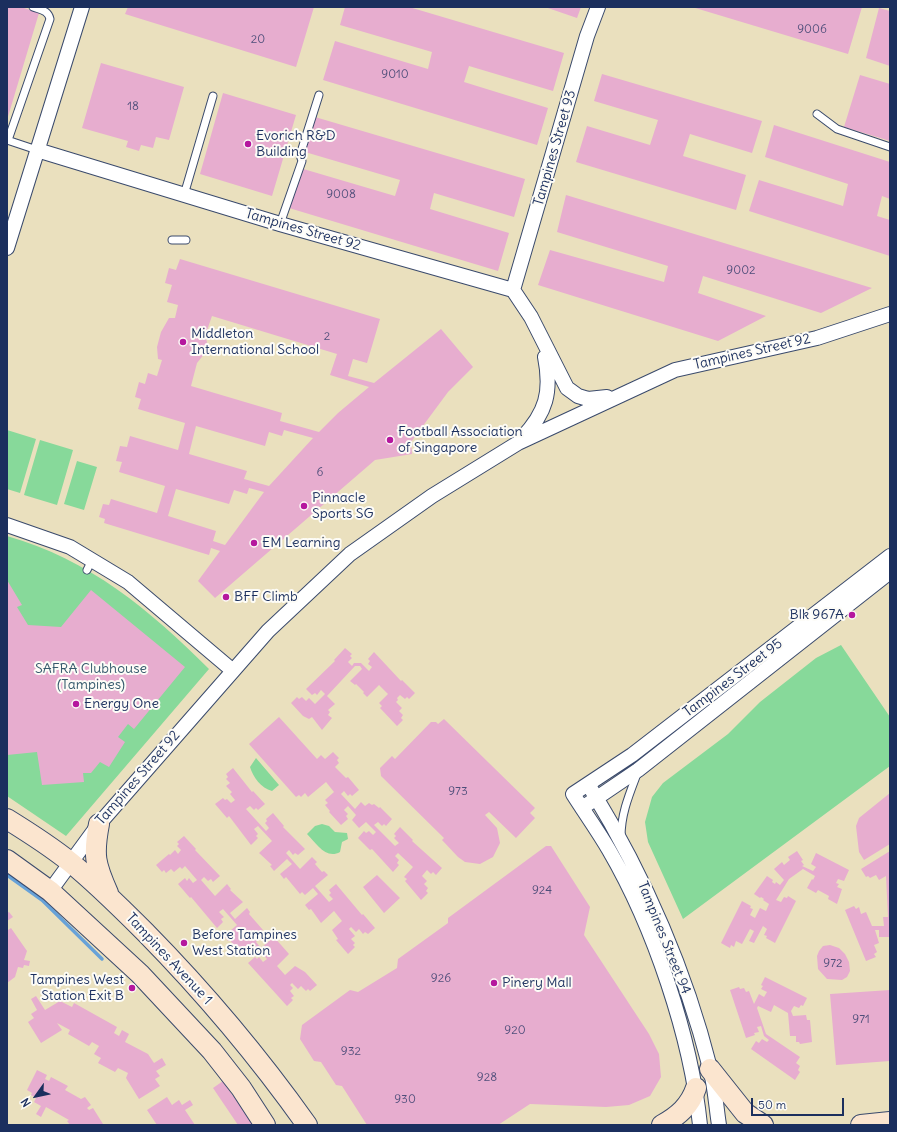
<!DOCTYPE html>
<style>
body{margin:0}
#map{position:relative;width:897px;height:1132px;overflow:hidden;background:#eae0be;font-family:Delius,sans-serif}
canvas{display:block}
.frame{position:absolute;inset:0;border:8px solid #1b2f5e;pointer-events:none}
.north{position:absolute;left:16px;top:1076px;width:40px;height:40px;-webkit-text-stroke:3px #fdfcf7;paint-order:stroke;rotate:237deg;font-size:11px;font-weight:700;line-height:16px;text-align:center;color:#1b2f5e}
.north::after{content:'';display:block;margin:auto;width:14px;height:18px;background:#1b2f5e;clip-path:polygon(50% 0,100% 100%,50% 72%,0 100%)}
.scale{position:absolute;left:751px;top:1098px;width:93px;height:18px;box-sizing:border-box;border:2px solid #1b2f5e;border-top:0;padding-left:5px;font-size:12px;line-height:14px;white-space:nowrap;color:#1b2f5e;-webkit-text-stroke:3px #fdfcf7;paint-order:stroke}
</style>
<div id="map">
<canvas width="897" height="1132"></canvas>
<div class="frame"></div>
<div class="north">N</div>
<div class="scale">50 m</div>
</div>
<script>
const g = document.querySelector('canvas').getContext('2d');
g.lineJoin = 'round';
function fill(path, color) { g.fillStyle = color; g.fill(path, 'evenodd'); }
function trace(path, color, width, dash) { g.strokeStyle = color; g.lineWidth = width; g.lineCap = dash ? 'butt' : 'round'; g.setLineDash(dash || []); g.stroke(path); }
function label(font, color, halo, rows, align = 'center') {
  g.font = font + ' Delius,sans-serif'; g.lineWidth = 4; g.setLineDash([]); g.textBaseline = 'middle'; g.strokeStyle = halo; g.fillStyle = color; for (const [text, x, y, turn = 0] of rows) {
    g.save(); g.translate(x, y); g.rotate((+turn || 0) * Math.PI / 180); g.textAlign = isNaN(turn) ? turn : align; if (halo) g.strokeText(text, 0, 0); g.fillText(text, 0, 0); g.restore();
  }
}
fill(new Path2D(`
 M 7,430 L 36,439 L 20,493 L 7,489 Z
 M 40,440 L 73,450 L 57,505 L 24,495 Z
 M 77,461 L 97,467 L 84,510 L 64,504 Z
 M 7,536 C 89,559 150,610 209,669 L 66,836 L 7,796 Z
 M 841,645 L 890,717 L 890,766 L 683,919 L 648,842 L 645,822 L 652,797 L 663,783 L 728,734 L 760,702 L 816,658 Z
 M 256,758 L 279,785 L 272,791 C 261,788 253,777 250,767 Z
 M 322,824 L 329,826 L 335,832 L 347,833 L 348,839 L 342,842 L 340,852 C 326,860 316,843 307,834 L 315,826 Z`), '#87d99a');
trace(new Path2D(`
 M 7,875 L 42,900 L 102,959`), '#68a2d8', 3.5);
fill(new Path2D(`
 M 7,7 L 21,7 L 39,13 L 7,120 Z
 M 128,7 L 314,7 L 296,67 L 125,14 Z
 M 345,7 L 409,7 L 564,53 L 553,91 L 469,66 L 464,82 L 548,108 L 537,145 L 323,80 L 335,41 L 428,69 L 432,52 L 340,25 Z
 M 545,7 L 581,7 L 577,18 Z
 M 692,7 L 862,7 L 848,54 Z
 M 879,8 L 890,11 L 890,66 L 866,58 Z
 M 101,63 L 184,87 L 169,140 L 156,137 L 153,148 L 141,145 L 139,151 L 126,147 L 128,141 L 82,128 Z
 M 602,74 L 762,121 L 752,153 L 690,134 L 683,156 L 746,175 L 736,210 L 576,162 L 587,126 L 650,145 L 658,120 L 594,101 Z
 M 860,75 L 890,84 L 890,141 L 844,127 Z
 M 223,93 L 296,115 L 272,196 L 200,174 Z
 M 315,117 L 525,179 L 514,217 L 434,193 L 430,209 L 509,233 L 498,271 L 289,208 L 300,168 L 395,196 L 400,180 L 305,152 Z
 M 774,125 L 890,162 L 890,199 L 882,196 L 877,216 L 890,220 L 890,256 L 749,211 L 759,180 L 843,206 L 848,184 L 765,157 Z
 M 566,195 L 872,288 L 821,313 L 703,276 L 698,293 L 766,316 L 718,341 L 538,285 L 550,250 L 664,282 L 668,266 L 557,232 Z
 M 180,259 L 380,319 L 367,363 L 353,359 L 348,376 L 374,383 L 441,329 L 473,367 L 448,392 L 411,442 L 412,454 L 375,460 L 215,598 L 198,581 L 220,551 L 211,548 L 209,555 L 104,523 L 105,519 L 99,517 L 103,504 L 109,505 L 111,499 L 157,513 L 165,486 L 119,472 L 122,462 L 116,461 L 120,446 L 127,447 L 130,436 L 178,450 L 185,423 L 138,409 L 141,399 L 135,397 L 139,382 L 145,384 L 148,373 L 157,376 L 162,360 L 158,359 L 157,347 L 161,332 L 169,318 L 175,318 L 178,305 L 167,302 L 172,285 L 165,283 L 169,268 L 176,270 ZM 212,316 L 337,354 L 330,375 L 369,387 L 338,413 L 319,432 L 280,421 L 282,413 L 191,386 L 197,363 L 205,353 L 207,342 L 205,336 ZM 196,426 L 265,446 L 269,432 L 282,436 L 284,430 L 313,438 L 269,486 L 244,479 L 247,471 L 189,454 ZM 249,488 L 264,492 L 225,545 L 213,541 L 216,531 L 168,516 L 176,489 L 229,504 L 234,490 L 247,494 Z
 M 7,580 L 22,605 L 17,607 L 28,625 L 61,627 L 91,590 L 185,667 L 134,729 L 128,724 L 118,737 L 125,742 L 109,767 L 100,762 L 91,773 L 83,773 L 84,782 L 42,785 L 37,752 L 7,755 Z
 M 345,648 L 352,654 L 350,656 L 352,658 L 348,662 L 352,666 L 354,663 L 361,663 L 369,671 L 372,667 L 368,664 L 370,661 L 368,659 L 374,652 L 401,681 L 402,680 L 415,693 L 409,699 L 407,697 L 405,699 L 400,695 L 397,698 L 398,700 L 396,702 L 402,708 L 399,711 L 403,715 L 401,718 L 403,720 L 397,726 L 380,708 L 382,706 L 379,703 L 388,694 L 379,685 L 367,697 L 363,693 L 364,692 L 356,684 L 355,685 L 350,681 L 362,669 L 360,666 L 355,666 L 327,696 L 335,704 L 328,710 L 330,712 L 328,715 L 332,718 L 322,730 L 312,717 L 309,719 L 303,716 L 291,703 L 297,697 L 299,699 L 302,697 L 306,701 L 309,698 L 315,704 L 325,694 L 321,690 L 317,695 L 315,693 L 312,695 L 306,689 L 335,661 L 334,660 Z
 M 279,717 L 317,759 L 321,755 L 325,759 L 333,752 L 339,758 L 337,760 L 339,763 L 335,767 L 346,778 L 348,777 L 359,790 L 352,796 L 350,794 L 348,796 L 344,791 L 341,794 L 355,809 L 361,802 L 365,806 L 369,803 L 372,805 L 374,804 L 379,808 L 380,807 L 392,819 L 386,826 L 384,824 L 382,826 L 378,822 L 374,825 L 395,846 L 399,843 L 394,838 L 396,836 L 394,834 L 400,827 L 413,840 L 412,841 L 442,868 L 436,875 L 433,872 L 431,874 L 427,870 L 422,876 L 427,881 L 424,884 L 428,888 L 426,891 L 428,893 L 421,900 L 405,881 L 407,879 L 404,877 L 413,867 L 398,853 L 395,856 L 399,860 L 397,863 L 399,865 L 393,872 L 372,849 L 370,850 L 358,838 L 364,831 L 366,833 L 369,831 L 373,835 L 376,832 L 366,822 L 359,828 L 352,820 L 356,815 L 348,806 L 344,810 L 348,814 L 346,816 L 348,819 L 341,825 L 329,812 L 330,811 L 325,805 L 328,803 L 325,800 L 334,792 L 326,782 L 308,797 L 305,793 L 301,797 L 299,795 L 296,797 L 249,744 Z
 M 444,719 L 535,808 L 530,813 L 535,818 L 516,838 L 489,812 L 485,815 L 497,828 L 500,843 L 493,857 L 480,864 L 465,862 L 458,857 L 442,840 L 444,838 L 381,776 L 380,768 L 392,756 L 395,759 L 431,722 L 436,722 L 438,724 Z
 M 233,768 L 252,792 L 253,791 L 265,804 L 258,810 L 256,808 L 254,810 L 250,806 L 246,809 L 266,831 L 269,828 L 265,823 L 267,821 L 266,819 L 273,813 L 284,826 L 283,827 L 305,849 L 298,855 L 295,853 L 293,855 L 289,850 L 286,853 L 300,869 L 312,857 L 317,862 L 315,864 L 322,872 L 324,871 L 328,875 L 315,886 L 329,902 L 333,899 L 329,895 L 331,893 L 329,890 L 336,884 L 362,915 L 363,914 L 375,928 L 368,934 L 365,932 L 363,934 L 359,929 L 356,932 L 351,927 L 349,929 L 355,936 L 351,939 L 355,943 L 353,945 L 355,947 L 348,954 L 336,940 L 338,939 L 332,930 L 342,921 L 334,911 L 321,923 L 311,909 L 309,910 L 305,905 L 318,894 L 313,888 L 305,895 L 302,892 L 300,894 L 286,877 L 284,879 L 280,874 L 292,864 L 287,859 L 274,871 L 270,866 L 272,865 L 259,853 L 272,841 L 258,826 L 254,829 L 258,834 L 256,836 L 258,838 L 251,845 L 229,816 L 227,818 L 215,804 L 223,798 L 225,800 L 227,799 L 231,803 L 235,800 L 230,794 L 232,792 L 226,786 L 230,783 L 226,779 L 228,777 L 226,774 Z
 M 890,793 L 890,844 L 864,860 L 859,852 L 856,826 L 859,818 Z
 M 184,836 L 196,849 L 195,850 L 220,876 L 213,882 L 211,879 L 208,881 L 204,877 L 201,880 L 215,896 L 227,884 L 231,889 L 230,890 L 243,902 L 230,913 L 235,919 L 247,908 L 250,912 L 249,914 L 263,930 L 260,932 L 263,935 L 256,942 L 261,948 L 274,937 L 289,954 L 277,966 L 285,975 L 295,966 L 305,972 L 317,985 L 310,991 L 308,989 L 306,991 L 301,986 L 298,989 L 292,983 L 290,985 L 293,988 L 290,991 L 294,996 L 291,998 L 293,1000 L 287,1006 L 248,963 L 255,957 L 257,959 L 259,957 L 263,962 L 267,959 L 256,947 L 253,943 L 240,954 L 230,940 L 228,941 L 224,936 L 237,925 L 223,909 L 219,912 L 224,917 L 221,919 L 223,922 L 217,928 L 191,897 L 190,898 L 178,884 L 185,878 L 187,881 L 189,878 L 193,883 L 197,880 L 185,866 L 182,869 L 180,867 L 174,872 L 171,869 L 166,873 L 164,870 L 162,872 L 156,865 L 169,854 L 170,855 L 175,850 L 178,854 L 181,850 L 177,846 L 179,844 L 177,842 Z
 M 546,846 L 551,846 L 590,907 L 584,935 L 649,1034 L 659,1054 L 661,1077 L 650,1096 L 629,1105 L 606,1107 L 530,1104 L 498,1125 L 367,1125 L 342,1086 L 336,1085 L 321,1062 L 314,1061 L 300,1039 L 302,1025 L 350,990 L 358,992 L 397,968 L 398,959 L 448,923 L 448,918 Z
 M 797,851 L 803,860 L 801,861 L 804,865 L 802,866 L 813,871 L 816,867 L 811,864 L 816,853 L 849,870 L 844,881 L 838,879 L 836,883 L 839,884 L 837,887 L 842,889 L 837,904 L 828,899 L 829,896 L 818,890 L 816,893 L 807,888 L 812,879 L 813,880 L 815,876 L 803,869 L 789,879 L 776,900 L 781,902 L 784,897 L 787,898 L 788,896 L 796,901 L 775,943 L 766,938 L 767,936 L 764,935 L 767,929 L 763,926 L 754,943 L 749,941 L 754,931 L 750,929 L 742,944 L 736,941 L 734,947 L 731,945 L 730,948 L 721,943 L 742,901 L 751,906 L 750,908 L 753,909 L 750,915 L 755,918 L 760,908 L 766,911 L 769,904 L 763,900 L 764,899 L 761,897 L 760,898 L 754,894 L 767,876 L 773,880 L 772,882 L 775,884 L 776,882 L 780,885 L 784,880 L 774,869 L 782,862 L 784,865 L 790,860 L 788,857 Z
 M 890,851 L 890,934 L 889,937 L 879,937 L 879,930 L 875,930 L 879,943 L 874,945 L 877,952 L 874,954 L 876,957 L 866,961 L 845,910 L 854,906 L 856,909 L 859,907 L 861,914 L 866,912 L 872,926 L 884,926 L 883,917 L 888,917 L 886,876 L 879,880 L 876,875 L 870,878 L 868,876 L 866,877 L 861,869 Z
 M 377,875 L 400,898 L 384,913 L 363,887 Z
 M 9,912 L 13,917 L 7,921 L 7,913 Z
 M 7,927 L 8,930 L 11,928 L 27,951 L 24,960 L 30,961 L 29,966 L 24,965 L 23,968 L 18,967 L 15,977 L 7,983 Z
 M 830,945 L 839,948 L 845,954 L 849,962 L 850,971 L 847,977 L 842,980 L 827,979 L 818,969 L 817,956 L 819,951 L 823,946 Z
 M 765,977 L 807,998 L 803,1006 L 801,1005 L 799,1008 L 794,1006 L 791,1011 L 793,1016 L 806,1015 L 807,1020 L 810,1020 L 812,1042 L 800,1044 L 799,1042 L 796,1042 L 796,1036 L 790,1036 L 788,1013 L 774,1005 L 771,1012 L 758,1006 L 757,1008 L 766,1034 L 800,1057 L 796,1063 L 800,1066 L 798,1070 L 800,1072 L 795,1080 L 751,1049 L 756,1041 L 759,1043 L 762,1039 L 767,1042 L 769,1040 L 764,1036 L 761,1026 L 757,1027 L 759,1032 L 754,1033 L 755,1035 L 746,1038 L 730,990 L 739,987 L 740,989 L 744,988 L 746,992 L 749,991 L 754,1004 L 759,994 L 764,997 L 767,992 L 761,989 L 763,986 L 761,985 Z
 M 890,990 L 890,1061 L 836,1065 L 830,994 Z
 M 36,996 L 45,1010 L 60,1001 L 72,1007 L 74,1003 L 117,1027 L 114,1033 L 119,1036 L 122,1030 L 129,1034 L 125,1042 L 148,1054 L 154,1063 L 162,1058 L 166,1065 L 156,1071 L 160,1076 L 155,1079 L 160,1086 L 139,1099 L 126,1078 L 128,1073 L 118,1068 L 115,1072 L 98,1063 L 101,1058 L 94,1054 L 99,1046 L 92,1042 L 89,1046 L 68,1034 L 70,1030 L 57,1023 L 62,1030 L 41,1043 L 28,1022 L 34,1018 L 31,1014 L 37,1010 L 31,999 Z
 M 37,1070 L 47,1075 L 45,1079 L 49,1081 L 51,1077 L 68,1086 L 65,1090 L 81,1099 L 85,1097 L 91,1105 L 87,1108 L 89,1110 L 93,1108 L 103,1124 L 70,1125 L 67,1121 L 69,1120 L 46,1107 L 41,1117 L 36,1114 L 41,1106 L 34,1102 L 36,1098 L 31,1095 L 32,1093 L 27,1090 Z
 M 223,1081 L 233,1096 L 238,1093 L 260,1125 L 238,1125 L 213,1088 Z
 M 167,1097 L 172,1105 L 179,1100 L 182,1105 L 190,1100 L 193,1105 L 185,1110 L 195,1125 L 157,1125 L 147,1110 Z`), '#e7adcf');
const lane = new Path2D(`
 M 817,114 L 837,129 L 890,147
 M 7,140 L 37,150
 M 8,140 L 50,19 C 48,10 41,10 33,7
 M 184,195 L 213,96
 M 280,224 L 302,161 L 300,155 L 319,95
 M 172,240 L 186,240
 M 87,570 L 92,560
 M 621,837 C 621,814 629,795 637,774`);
const street = new Path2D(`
 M 37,150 L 280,224 L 513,290 L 531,317 L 567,388 L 578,396 L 588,399 L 607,397
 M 7,248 L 82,7
 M 513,290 L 587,36 L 598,7
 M 522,438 C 546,413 552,392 545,357
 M 7,525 L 70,547 L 128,582 L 232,670
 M 591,789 C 644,876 685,969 710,1068 C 715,1086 716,1106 719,1125
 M 582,808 L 638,770 L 890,572
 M 50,891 L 99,824 L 268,631 L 350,554 L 432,496 L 518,443 L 675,370 L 817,338 L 890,314
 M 700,1125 C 691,1037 654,927 609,850 C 598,831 585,813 573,794 L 632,755 L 890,556`);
const secondary = new Path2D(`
 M 7,819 C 28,832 50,846 70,862 C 96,883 121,908 145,932 C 204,992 258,1056 307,1125
 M 99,824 C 93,855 95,864 108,893
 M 7,860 L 50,891 L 140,974 L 212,1051 L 241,1088 L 265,1125
 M 710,1069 L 745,1113 L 763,1125
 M 662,1125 C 678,1116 690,1106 696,1088
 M 861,1125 L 890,1122`);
trace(lane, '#3a4a6c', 9);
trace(street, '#3a4a6c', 16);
trace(secondary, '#3a4a6c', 22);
trace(lane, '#fff', 7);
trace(street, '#fff', 14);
trace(secondary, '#fbe5cf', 20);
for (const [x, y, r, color] of [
 [248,144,4,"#b5179e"],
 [183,342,4,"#b5179e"],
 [390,440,4,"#b5179e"],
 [304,506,4,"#b5179e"],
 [254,543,4,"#b5179e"],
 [226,597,4,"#b5179e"],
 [852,615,4,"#b5179e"],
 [76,704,4,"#b5179e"],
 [184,943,4,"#b5179e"],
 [494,983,4,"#b5179e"],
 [132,988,4,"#b5179e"]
]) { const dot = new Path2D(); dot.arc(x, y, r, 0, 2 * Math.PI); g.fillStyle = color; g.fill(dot); trace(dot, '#fdfcf7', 1.5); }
label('12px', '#4e4e7a', null, [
 ["9006",812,30],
 ["20",258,40],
 ["9010",395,75],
 ["18",133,107],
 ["9008",341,195],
 ["9002",741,271],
 ["2",327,337],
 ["6",320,473],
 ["973",458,792],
 ["924",542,891],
 ["972",833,964],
 ["926",441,979],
 ["971",861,1020],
 ["920",515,1031],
 ["932",351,1052],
 ["928",487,1078],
 ["930",405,1100]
]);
label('14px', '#1b2f5e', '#fdfcf7', [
 ["Evorich R&D",256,136],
 ["Building",256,152],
 ["Middleton",191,334],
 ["International School",191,350],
 ["Football Association",398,432],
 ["of Singapore",398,448],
 ["Pinnacle",312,498],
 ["Sports SG",312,514],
 ["EM Learning",262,543],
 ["BFF Climb",234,597],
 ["Blk 967A",844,615,"right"],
 ["Energy One",84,704],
 ["Before Tampines",192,935],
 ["West Station",192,951],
 ["Tampines West",124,980,"right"],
 ["Station Exit B",124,996,"right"],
 ["Pinery Mall",502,983]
], 'left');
label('14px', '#1b2f5e', '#fdfcf7', [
 ["Tampines Street 93",555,148,-74],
 ["Tampines Street 92",303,230,16],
 ["Tampines Street 92",752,352,-13],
 ["Tampines Street 95",733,678,-37],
 ["Tampines Street 92",138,778,-49],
 ["Tampines Street 94",664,938,68],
 ["Tampines Avenue 1",169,959,47]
]);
label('14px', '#365a6d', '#fdfcf7', [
 ["SAFRA Clubhouse",91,669],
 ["(Tampines)",91,685]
]);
</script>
